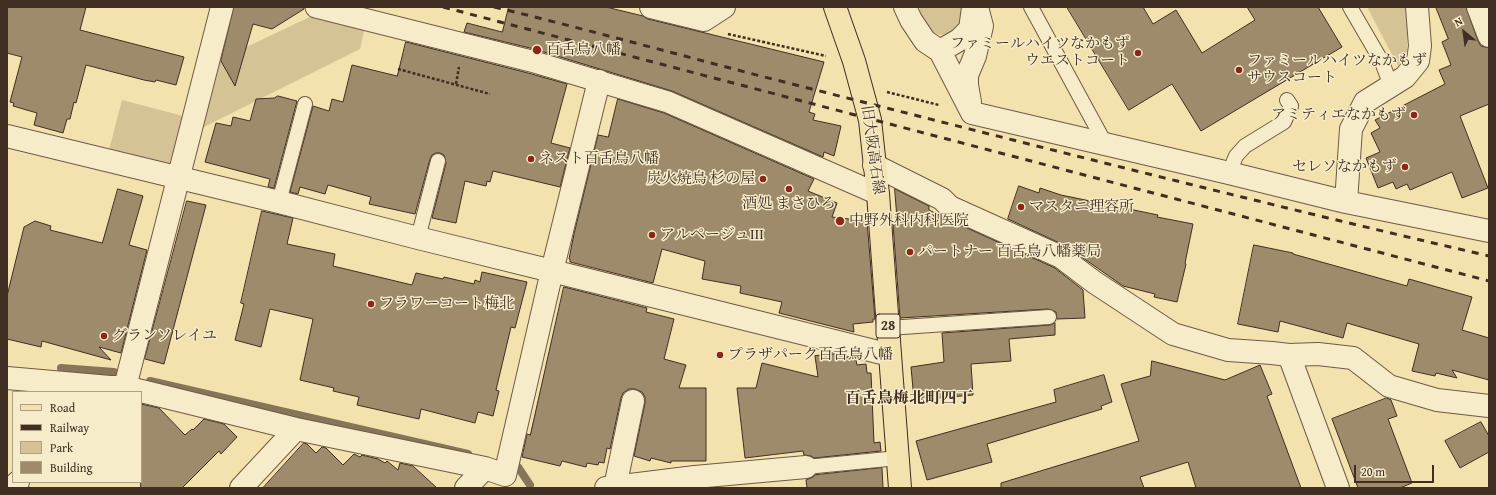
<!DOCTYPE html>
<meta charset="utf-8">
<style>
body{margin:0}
#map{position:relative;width:1496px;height:495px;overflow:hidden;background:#f3e1ae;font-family:"Gentium Book Plus",serif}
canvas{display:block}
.frame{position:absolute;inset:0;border:8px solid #402e23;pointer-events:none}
.legend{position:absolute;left:12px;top:391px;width:130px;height:92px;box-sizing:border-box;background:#f7ecca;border:1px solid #aea087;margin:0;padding:5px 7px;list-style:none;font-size:12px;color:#402e23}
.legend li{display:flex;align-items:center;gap:8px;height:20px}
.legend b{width:20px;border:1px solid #aea087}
.north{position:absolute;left:1444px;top:12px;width:40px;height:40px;-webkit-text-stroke:3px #f7ecca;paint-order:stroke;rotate:331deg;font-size:11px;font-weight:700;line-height:16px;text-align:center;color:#402e23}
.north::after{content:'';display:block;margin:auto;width:14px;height:18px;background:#402e23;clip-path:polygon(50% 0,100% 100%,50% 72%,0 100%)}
.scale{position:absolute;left:1354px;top:465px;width:80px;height:18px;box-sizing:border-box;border:2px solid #402e23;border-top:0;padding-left:5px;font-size:12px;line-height:14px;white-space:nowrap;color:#402e23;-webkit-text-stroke:3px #f7ecca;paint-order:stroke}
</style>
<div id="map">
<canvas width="1496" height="495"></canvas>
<div class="frame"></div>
<ul class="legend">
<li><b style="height:5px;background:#f3e1ae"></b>Road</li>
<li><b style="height:5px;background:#402e23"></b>Railway</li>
<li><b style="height:11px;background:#d5c396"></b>Park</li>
<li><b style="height:11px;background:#9d8b6b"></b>Building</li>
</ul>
<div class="north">N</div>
<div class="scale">20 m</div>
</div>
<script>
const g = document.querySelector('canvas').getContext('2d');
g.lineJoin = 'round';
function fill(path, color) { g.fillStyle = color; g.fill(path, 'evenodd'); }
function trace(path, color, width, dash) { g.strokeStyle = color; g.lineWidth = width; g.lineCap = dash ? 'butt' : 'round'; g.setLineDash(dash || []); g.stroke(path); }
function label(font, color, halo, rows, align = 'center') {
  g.font = font + ' "Gentium Book Plus","Noto Serif JP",serif'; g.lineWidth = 3; g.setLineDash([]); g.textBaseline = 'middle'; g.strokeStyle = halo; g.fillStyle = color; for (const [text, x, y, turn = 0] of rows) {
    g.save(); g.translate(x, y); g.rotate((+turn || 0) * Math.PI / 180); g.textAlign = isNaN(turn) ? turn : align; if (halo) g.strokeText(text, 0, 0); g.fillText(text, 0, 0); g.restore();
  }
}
fill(new Path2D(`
 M 920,7 L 967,7 L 962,26 C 958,28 953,33 948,34 C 933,39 918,21 920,7 Z
 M 1367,7 L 1408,7 L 1407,51 L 1398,66 Z
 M 316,14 L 365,27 L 360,49 L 202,128 L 219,60 Z
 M 122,100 L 183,116 L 169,166 L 109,150 Z`), '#d5c396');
trace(new Path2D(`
 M 61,368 L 114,372
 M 150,381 L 468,454
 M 518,467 L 530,485`), '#87755a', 8);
const building = new Path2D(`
 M 7,7 L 86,7 L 80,30 L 184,57 L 176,85 L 156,80 L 155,82 L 144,80 L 86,65 L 76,103 L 74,102 L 70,119 L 67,119 L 63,133 L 34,125 L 37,113 L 13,106 L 14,103 L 10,102 L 22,57 L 7,53 Z
 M 234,7 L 304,7 L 304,9 L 272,29 L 253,24 L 235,86 L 221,61 Z
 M 509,7 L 606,7 L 643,16 L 648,19 L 824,62 L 809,112 L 815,114 L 813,120 L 841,126 L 834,156 L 824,152 L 823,157 L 672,91 L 534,49 L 464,32 L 467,23 L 502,32 Z
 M 1067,7 L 1143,7 L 1153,24 L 1176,10 L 1202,53 L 1255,20 L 1247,7 L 1318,7 L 1342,47 L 1201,131 L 1172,84 L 1129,110 Z
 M 1436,7 L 1466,7 L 1478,41 L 1481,46 L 1489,48 L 1489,104 L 1460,116 L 1488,188 L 1462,198 L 1452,172 L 1410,190 L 1407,184 L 1396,189 L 1393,182 L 1378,188 L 1366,158 L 1380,152 L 1371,133 L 1380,128 L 1375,120 L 1445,84 L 1439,70 L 1451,65 L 1442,42 L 1448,39 Z
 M 406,42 L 528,73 L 567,84 L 551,143 L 570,148 L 560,187 L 493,171 L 490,182 L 487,181 L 486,186 L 465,181 L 456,223 L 432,218 L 446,163 L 444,155 L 440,153 L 436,153 L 432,155 L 430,159 L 415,214 L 369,204 L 371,197 L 328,185 L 325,194 L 300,187 L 298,194 L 290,192 L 313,106 L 329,111 L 332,99 L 343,102 L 352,65 L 397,76 Z
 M 278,96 L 297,101 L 274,188 L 268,187 L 270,179 L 205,162 L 216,123 L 231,126 L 233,117 L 250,121 L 256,99 L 274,98 Z
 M 618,99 L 664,113 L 814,179 L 808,191 L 837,203 L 832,217 L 867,221 L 875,319 L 873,319 L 873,322 L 853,324 L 854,332 L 779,313 L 782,302 L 740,293 L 741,286 L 702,279 L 705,261 L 662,249 L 653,283 L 570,262 L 570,259 L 569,259 L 574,234 L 598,135 L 608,137 Z
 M 1019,186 L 1039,193 L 1040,188 L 1061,195 L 1158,215 L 1157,217 L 1193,224 L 1185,263 L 1186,264 L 1177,302 L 1154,297 L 1155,294 L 1123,286 L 1066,246 L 1008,219 Z
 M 118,189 L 143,196 L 129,245 L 147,250 L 121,353 L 99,347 L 111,360 L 42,341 L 41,347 L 7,339 L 7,296 L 24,227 L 35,221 L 51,226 L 50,230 L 102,243 Z
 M 895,189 L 929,206 L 929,210 L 945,218 L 1055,268 L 1083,290 L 1085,318 L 1057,319 L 1056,312 L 1048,309 L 900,318 L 893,224 L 897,224 Z
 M 187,201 L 206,205 L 164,364 L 145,359 Z
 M 262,211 L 293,218 L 287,244 L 335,254 L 333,266 L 412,285 L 416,273 L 443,279 L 444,277 L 474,284 L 475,280 L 480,282 L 482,272 L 527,282 L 515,328 L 511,327 L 496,390 L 499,391 L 493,416 L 478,412 L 475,423 L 421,409 L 419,419 L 357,405 L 359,397 L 333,391 L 334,388 L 300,380 L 313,319 L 270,309 L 261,347 L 235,340 L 244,304 L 241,303 Z
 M 1254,245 L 1293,253 L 1293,254 L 1407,286 L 1409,279 L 1472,297 L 1462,330 L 1489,338 L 1489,380 L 1452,370 L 1457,378 L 1436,373 L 1435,376 L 1412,371 L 1419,344 L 1347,323 L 1343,338 L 1280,321 L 1278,332 L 1238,324 Z
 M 564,287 L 647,308 L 646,312 L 674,319 L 664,359 L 686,365 L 679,388 L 706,388 L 706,461 L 671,461 L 671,463 L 651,458 L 650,461 L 634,456 L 645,403 L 645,397 L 642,392 L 635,389 L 629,389 L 623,393 L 621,398 L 610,449 L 607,448 L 604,463 L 599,462 L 598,465 L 587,463 L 586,467 L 562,461 L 560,466 L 522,457 L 527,434 L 530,435 Z
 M 1055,323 L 1055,335 L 1009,339 L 1011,361 L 971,364 L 973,395 L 914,400 L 911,367 L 944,362 L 942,333 L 1050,325 Z
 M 834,354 L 856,360 L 857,365 L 866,364 L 867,373 L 871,373 L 874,443 L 880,442 L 881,451 L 814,458 L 811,456 L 804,455 L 803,451 L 745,458 L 737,388 L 756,388 L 762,363 L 818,377 L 815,356 Z
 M 1152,361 L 1225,380 L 1260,365 L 1272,394 L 1267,396 L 1301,488 L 1196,488 L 1188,462 L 1140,477 L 1144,488 L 1001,488 L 1001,483 L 1139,441 L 1121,384 L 1150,376 Z
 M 1104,375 L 1112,402 L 1101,406 L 1102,409 L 987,444 L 992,462 L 927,480 L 916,441 L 1056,402 L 1054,390 Z
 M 1387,398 L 1391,400 L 1397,416 L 1388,419 L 1412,483 L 1400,488 L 1358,488 L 1332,419 Z
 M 141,404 L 159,408 L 185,435 L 192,429 L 193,430 L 204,419 L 224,424 L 237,437 L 221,454 L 219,451 L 182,488 L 141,488 Z
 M 1481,422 L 1489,436 L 1489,452 L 1460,468 L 1445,441 Z
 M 304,443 L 307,444 L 316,453 L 322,447 L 326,448 L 343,465 L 354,454 L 360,457 L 362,455 L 378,459 L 385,463 L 387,461 L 398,470 L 400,463 L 413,466 L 437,488 L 263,488 Z
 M 882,468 L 883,488 L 807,488 L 806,480 L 813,477 L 815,475 Z`);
fill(building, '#9d8b6b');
trace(building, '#402e23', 1);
const service = new Path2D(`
 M 1031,7 L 1106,145
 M 1350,7 L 1382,62 L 1391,86
 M 1229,173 L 1236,156 L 1245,146 L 1284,122 L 1291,106 L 1287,100
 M 279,202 L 305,104
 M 418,238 L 438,161
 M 888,328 L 1049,317
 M 806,467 L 898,458`);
const pedestrian = new Path2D(`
 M 316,7 L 531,61 L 668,102 L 878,194`);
const minor = new Path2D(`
 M 651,7 L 704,20 L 724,7
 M 905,7 L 911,20 L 925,41 L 940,51 L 972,113 L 1229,173 L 1346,202 L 1489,231
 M 1478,7 L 1489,36
 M 940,51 L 959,40 L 970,29 L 973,8
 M 970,102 L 967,85 L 967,75 L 975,56 L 982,26 L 977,7
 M 7,136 L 279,202 L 418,238 L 552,271 L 599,81
 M 874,165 L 942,199 L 950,207 L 1061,257 L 1094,282 L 1173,334 L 1228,350 L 1272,353 L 1289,355 L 1318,354 L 1353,358 L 1389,386 L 1437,400 L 1489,406
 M 1346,202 L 1351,129 L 1365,102 L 1405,77 L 1418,61 L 1420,46 L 1417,7
 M 1289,355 L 1338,488
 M 7,378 L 110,387 L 125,387 L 296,429 L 485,468 L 505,475 L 552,271 L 890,355
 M 125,387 L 222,7
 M 615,487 L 633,401
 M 12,488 L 18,482
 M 241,488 L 296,429
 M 466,488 L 485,468
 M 606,488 L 695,477 L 806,467`);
const primary = new Path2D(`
 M 835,7 L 854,61 L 870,120 L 878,194 L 900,488`);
trace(service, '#6d5b46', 16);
trace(pedestrian, '#6d5b46', 23);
trace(minor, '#6d5b46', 24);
trace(primary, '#402e23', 24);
trace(new Path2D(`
 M 728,34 L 826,56
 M 398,69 L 490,94
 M 456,84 L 459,67
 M 887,92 L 939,105`), '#402e23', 2.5, [3, 2]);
trace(service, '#f7ecca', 14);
trace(pedestrian, '#f7ecca', 21);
trace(minor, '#f7ecca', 22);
trace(primary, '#f3e1ae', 22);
trace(new Path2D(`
 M 443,7 L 1489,281
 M 494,7 C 598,32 700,61 804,87 C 1032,145 1260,203 1489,256`), '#402e23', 3, [7, 7]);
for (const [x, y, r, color] of [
 [537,50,5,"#8f2418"],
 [1138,53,4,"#8f2418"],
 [1239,70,4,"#8f2418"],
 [1414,115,4,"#8f2418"],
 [531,159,4,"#8f2418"],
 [1405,167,4,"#8f2418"],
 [763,179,4,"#8f2418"],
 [789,189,4,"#8f2418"],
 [1021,207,4,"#8f2418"],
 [840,221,5,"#8f2418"],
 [652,235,4,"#8f2418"],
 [910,252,4,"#8f2418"],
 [371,304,4,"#8f2418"],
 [104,336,4,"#8f2418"],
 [720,355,4,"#8f2418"]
]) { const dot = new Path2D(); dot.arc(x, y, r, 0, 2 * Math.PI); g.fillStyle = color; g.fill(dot); trace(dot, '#f7ecca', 1.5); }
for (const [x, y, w] of [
 [888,326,24]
]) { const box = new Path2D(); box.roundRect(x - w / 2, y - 12, w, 24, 3); g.fillStyle = '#f7ecca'; g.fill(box); trace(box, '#402e23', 1); }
label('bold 14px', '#402e23', null, [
 ["28",888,326]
]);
label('15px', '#402e23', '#f7ecca', [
 ["ファミールハイツなかもず",1130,44,"right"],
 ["ウエストコート",1130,61,"right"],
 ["百舌鳥八幡",546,50],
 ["ファミールハイツなかもず",1247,61],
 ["サウスコート",1247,78],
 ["アミティエなかもず",1406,115,"right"],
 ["ネスト百舌鳥八幡",539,159],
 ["セレソなかもず",1397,167,"right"],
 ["炭火焼鳥 杉の屋",755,179,"right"],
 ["酒処 まさひろ",789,204,"center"],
 ["マスタニ理容所",1029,207],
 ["中野外科内科医院",849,221],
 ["アルページュⅢ",660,235],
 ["パートナー 百舌鳥八幡薬局",918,252],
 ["フラワーコート梅北",379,304],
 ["グランソレイユ",112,336],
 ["プラザパーク百舌鳥八幡",728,355]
], 'left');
label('15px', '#402e23', '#f7ecca', [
 ["旧大阪高石線",872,150,82]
]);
label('bold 16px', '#402e23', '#f7ecca', [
 ["百舌鳥梅北町四丁",909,399]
]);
</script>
